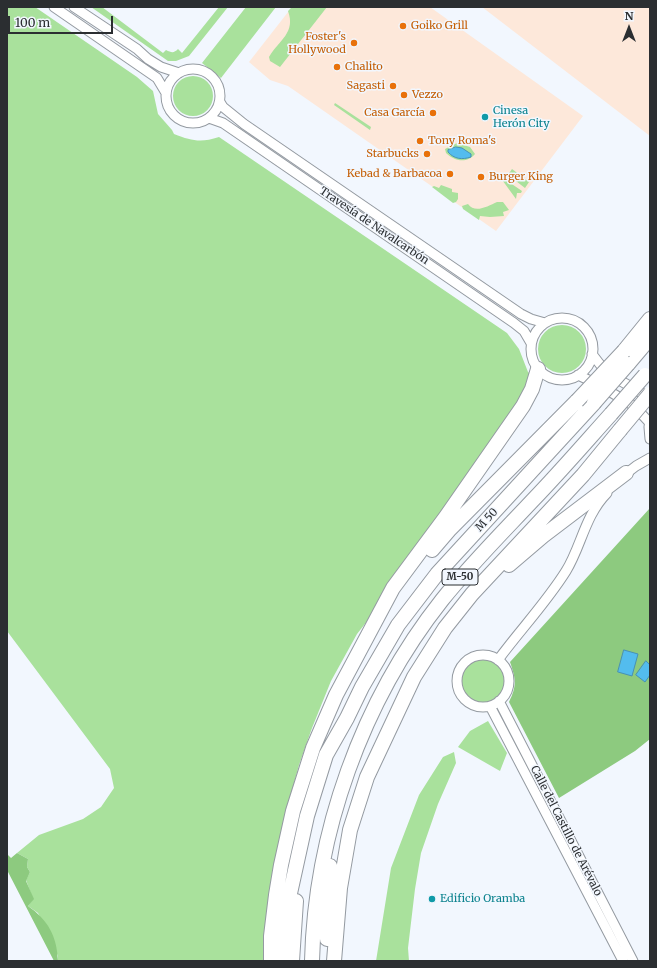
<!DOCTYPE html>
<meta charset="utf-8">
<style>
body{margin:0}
#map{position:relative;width:657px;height:968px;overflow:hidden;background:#f2f7fe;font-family:Merriweather,serif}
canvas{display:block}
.frame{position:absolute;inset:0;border:8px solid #2b2e31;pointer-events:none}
.north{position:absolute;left:609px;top:8px;width:40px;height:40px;-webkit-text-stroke:3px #f2f7fe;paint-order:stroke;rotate:0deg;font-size:11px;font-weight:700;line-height:16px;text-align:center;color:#2b2e31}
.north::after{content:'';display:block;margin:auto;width:14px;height:18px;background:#2b2e31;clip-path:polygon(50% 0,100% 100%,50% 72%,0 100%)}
.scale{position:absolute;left:8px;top:16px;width:105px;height:18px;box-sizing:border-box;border:2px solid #2b2e31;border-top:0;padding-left:5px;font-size:12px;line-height:14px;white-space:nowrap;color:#2b2e31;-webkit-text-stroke:3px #f2f7fe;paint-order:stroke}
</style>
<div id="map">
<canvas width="657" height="968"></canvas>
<div class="frame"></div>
<div class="north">N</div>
<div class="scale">100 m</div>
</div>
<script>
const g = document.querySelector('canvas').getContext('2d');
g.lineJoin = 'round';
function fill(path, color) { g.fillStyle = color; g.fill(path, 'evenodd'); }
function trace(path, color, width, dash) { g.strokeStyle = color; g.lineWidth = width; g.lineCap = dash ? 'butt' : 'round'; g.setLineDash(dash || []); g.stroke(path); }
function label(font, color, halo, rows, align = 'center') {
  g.font = font + ' Merriweather,serif'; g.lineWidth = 3; g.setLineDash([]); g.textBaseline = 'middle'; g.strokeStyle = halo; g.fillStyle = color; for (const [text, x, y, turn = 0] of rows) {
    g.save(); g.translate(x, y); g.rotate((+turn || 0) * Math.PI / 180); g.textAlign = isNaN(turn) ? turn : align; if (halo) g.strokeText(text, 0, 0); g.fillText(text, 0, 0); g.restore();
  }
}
fill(new Path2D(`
 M 292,7 L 430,7 L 583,116 L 496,231 L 288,86 L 270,80 L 249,62 Z
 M 482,7 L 650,7 L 650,136 Z`), '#fde8da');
fill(new Path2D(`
 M 7,7 L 35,7 L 137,77 L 153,91 L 158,114 L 172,130 L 174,134 C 192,141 201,143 219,137 L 507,333 L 519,349 L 528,372 L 536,379 L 393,588 L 357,634 L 331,681 L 312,728 L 299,765 L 282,827 L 266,961 L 58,961 L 58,956 L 38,913 L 28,906 L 33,899 L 26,880 L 30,872 L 27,867 L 28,859 L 17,853 L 39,835 L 83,819 L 101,807 L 114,788 L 110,769 L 7,631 Z
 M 91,7 L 102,7 L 163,53 L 166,50 C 172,53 174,53 178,49 L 182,53 L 219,7 L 228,7 L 189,56 L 176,61 L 168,61 Z
 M 246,7 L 276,7 L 221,78 L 202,63 Z
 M 292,7 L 327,7 L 280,67 L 270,61 L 269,57 C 279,40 296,33 288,11 Z
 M173 96a20 20 0 1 1 40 0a20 20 0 1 1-40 0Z
 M 335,103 L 371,127 L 370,130 L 334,105 Z
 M 457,143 L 470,147 L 475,154 C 467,164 454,161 446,153 L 445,149 Z
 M 512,169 L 529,182 L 525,188 L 508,175 Z
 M 500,176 L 522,191 L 521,193 L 517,193 L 516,199 L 500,177 Z
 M 441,185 L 452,189 L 452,192 L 458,193 L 458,199 L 456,202 L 453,203 L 432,187 L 434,186 L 439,188 Z
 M 497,202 L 503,202 L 509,210 L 503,212 L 504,216 L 490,217 L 480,216 L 479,220 L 463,209 L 462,206 L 468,204 C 475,214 488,206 497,202 Z
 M538 349a24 24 0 1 1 48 0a24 24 0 1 1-48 0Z
 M459 681a23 23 0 1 1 46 0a23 23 0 1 1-46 0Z
 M 498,708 L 548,804 L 545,806 L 495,709 Z
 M 488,721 L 507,753 L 500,771 L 458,747 L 470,731 Z
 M 454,752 L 456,763 L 438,804 L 421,853 L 415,889 L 408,948 L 409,961 L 376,961 L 391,868 L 419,795 L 443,757 Z`), '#a9e19c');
fill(new Path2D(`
 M 650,508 L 650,739 L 635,751 L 559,798 L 509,702 C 517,686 516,679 510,662 Z
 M 17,853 L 28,859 L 27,867 L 30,872 L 26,881 L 34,899 L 28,906 C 48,920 57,936 58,961 L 54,961 L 7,870 L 7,854 L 11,858 Z`), '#8dca7f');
const water = new Path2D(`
 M 456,147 L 462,148 L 471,154 L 471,157 C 462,160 454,159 448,152 L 448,150 Z
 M 624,650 L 638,654 L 632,676 L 618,672 Z
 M 646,661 L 650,665 L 650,675 L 645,682 L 636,675 Z`);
fill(water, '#53bcee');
trace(water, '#4791b5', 1);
const minor = new Path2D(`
 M 54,7 L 157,78 L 166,93
 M 74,7 L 137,49 L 148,59 L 161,67 L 179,73
 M166 96a27 27 0 1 1 54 0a27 27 0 1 1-54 0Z
 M 220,102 L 223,107 L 244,124 L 521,314 L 531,319 L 545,323
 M 209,118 L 223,123 L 514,323 L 524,331 L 531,343
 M531 349a31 31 0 1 1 62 0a31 31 0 1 1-62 0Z
 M 592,354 L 602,367 L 609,374 L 650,398
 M 578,375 L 597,384 L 634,406 L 649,422
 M 650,420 L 649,427 L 650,439
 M 623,476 L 636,466 L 650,458
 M457 681a26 26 0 1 1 52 0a26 26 0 1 1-52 0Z
 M 498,660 C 520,630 546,603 566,571 C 581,547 585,515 607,493
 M 499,701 L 633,961
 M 490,706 L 623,961`);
const highway = new Path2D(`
 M 624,351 L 650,319
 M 628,364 L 650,338
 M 432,550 L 450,529 L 577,401
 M 509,565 L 543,536 L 626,473
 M 327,939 L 328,877 L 330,866
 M 279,959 L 287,907 L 307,816 L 326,755 L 347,718 L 362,687 L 398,625 L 437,574 L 594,403
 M 271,961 L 271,936 L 276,895 L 281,865 L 293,811 L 313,748 L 336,695 L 393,588 L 445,518 L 523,406 L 532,389 L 538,369
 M 292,961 L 296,901
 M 312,961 C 315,833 362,701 442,600 C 470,565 502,533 533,500 C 560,472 585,443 611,414
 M 334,961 L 340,888 L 350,830 L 367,777 L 414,677 L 445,628 L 472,594 L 583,475 L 620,430`);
trace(minor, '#949aa1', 11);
trace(highway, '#949aa1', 16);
trace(minor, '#fff', 9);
trace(highway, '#fff', 14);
const highwayBridge = new Path2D(`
 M 577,401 L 624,351
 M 594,403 L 628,364
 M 611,414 L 645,375
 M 620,430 L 650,394`);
trace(highwayBridge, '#949aa1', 16, []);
trace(highwayBridge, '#fff', 14);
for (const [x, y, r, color] of [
 [403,26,4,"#e8710a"],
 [354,43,4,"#e8710a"],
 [337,67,4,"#e8710a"],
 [393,86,4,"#e8710a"],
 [404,95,4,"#e8710a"],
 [433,113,4,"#e8710a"],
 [485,117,4,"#0f9aa8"],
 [420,141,4,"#e8710a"],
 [427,154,4,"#e8710a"],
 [450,174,4,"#e8710a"],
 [481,177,4,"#e8710a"],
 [432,899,4,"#0f9aa8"]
]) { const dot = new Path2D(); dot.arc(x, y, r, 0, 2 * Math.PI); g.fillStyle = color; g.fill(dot); trace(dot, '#f2f7fe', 1.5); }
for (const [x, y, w] of [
 [460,577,36]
]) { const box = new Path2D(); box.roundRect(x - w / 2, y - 8, w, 16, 3); g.fillStyle = '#f2f7fe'; g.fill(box); trace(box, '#2b2e31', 1); }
label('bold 10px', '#2b2e31', null, [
 ["M-50",460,577]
]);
label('11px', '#c56008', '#f2f7fe', [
 ["Goiko Grill",411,26],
 ["Foster's",346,37,"right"],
 ["Hollywood",346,50,"right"],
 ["Chalito",345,67],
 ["Sagasti",385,86,"right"],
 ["Vezzo",412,95],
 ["Casa García",425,113,"right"],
 ["Tony Roma's",428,141],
 ["Starbucks",419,154,"right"],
 ["Kebad & Barbacoa",442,174,"right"],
 ["Burger King",489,177]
], 'left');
label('11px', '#0d838f', '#f2f7fe', [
 ["Cinesa",493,111],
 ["Herón City",493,124],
 ["Edificio Oramba",440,899]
], 'left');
label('11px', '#2b2e31', '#f2f7fe', [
 ["Travesía de Navalcarbón",374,226,34],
 ["M 50",487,520,-47],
 ["Calle del Castillo de Arévalo",566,831,63]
]);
</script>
